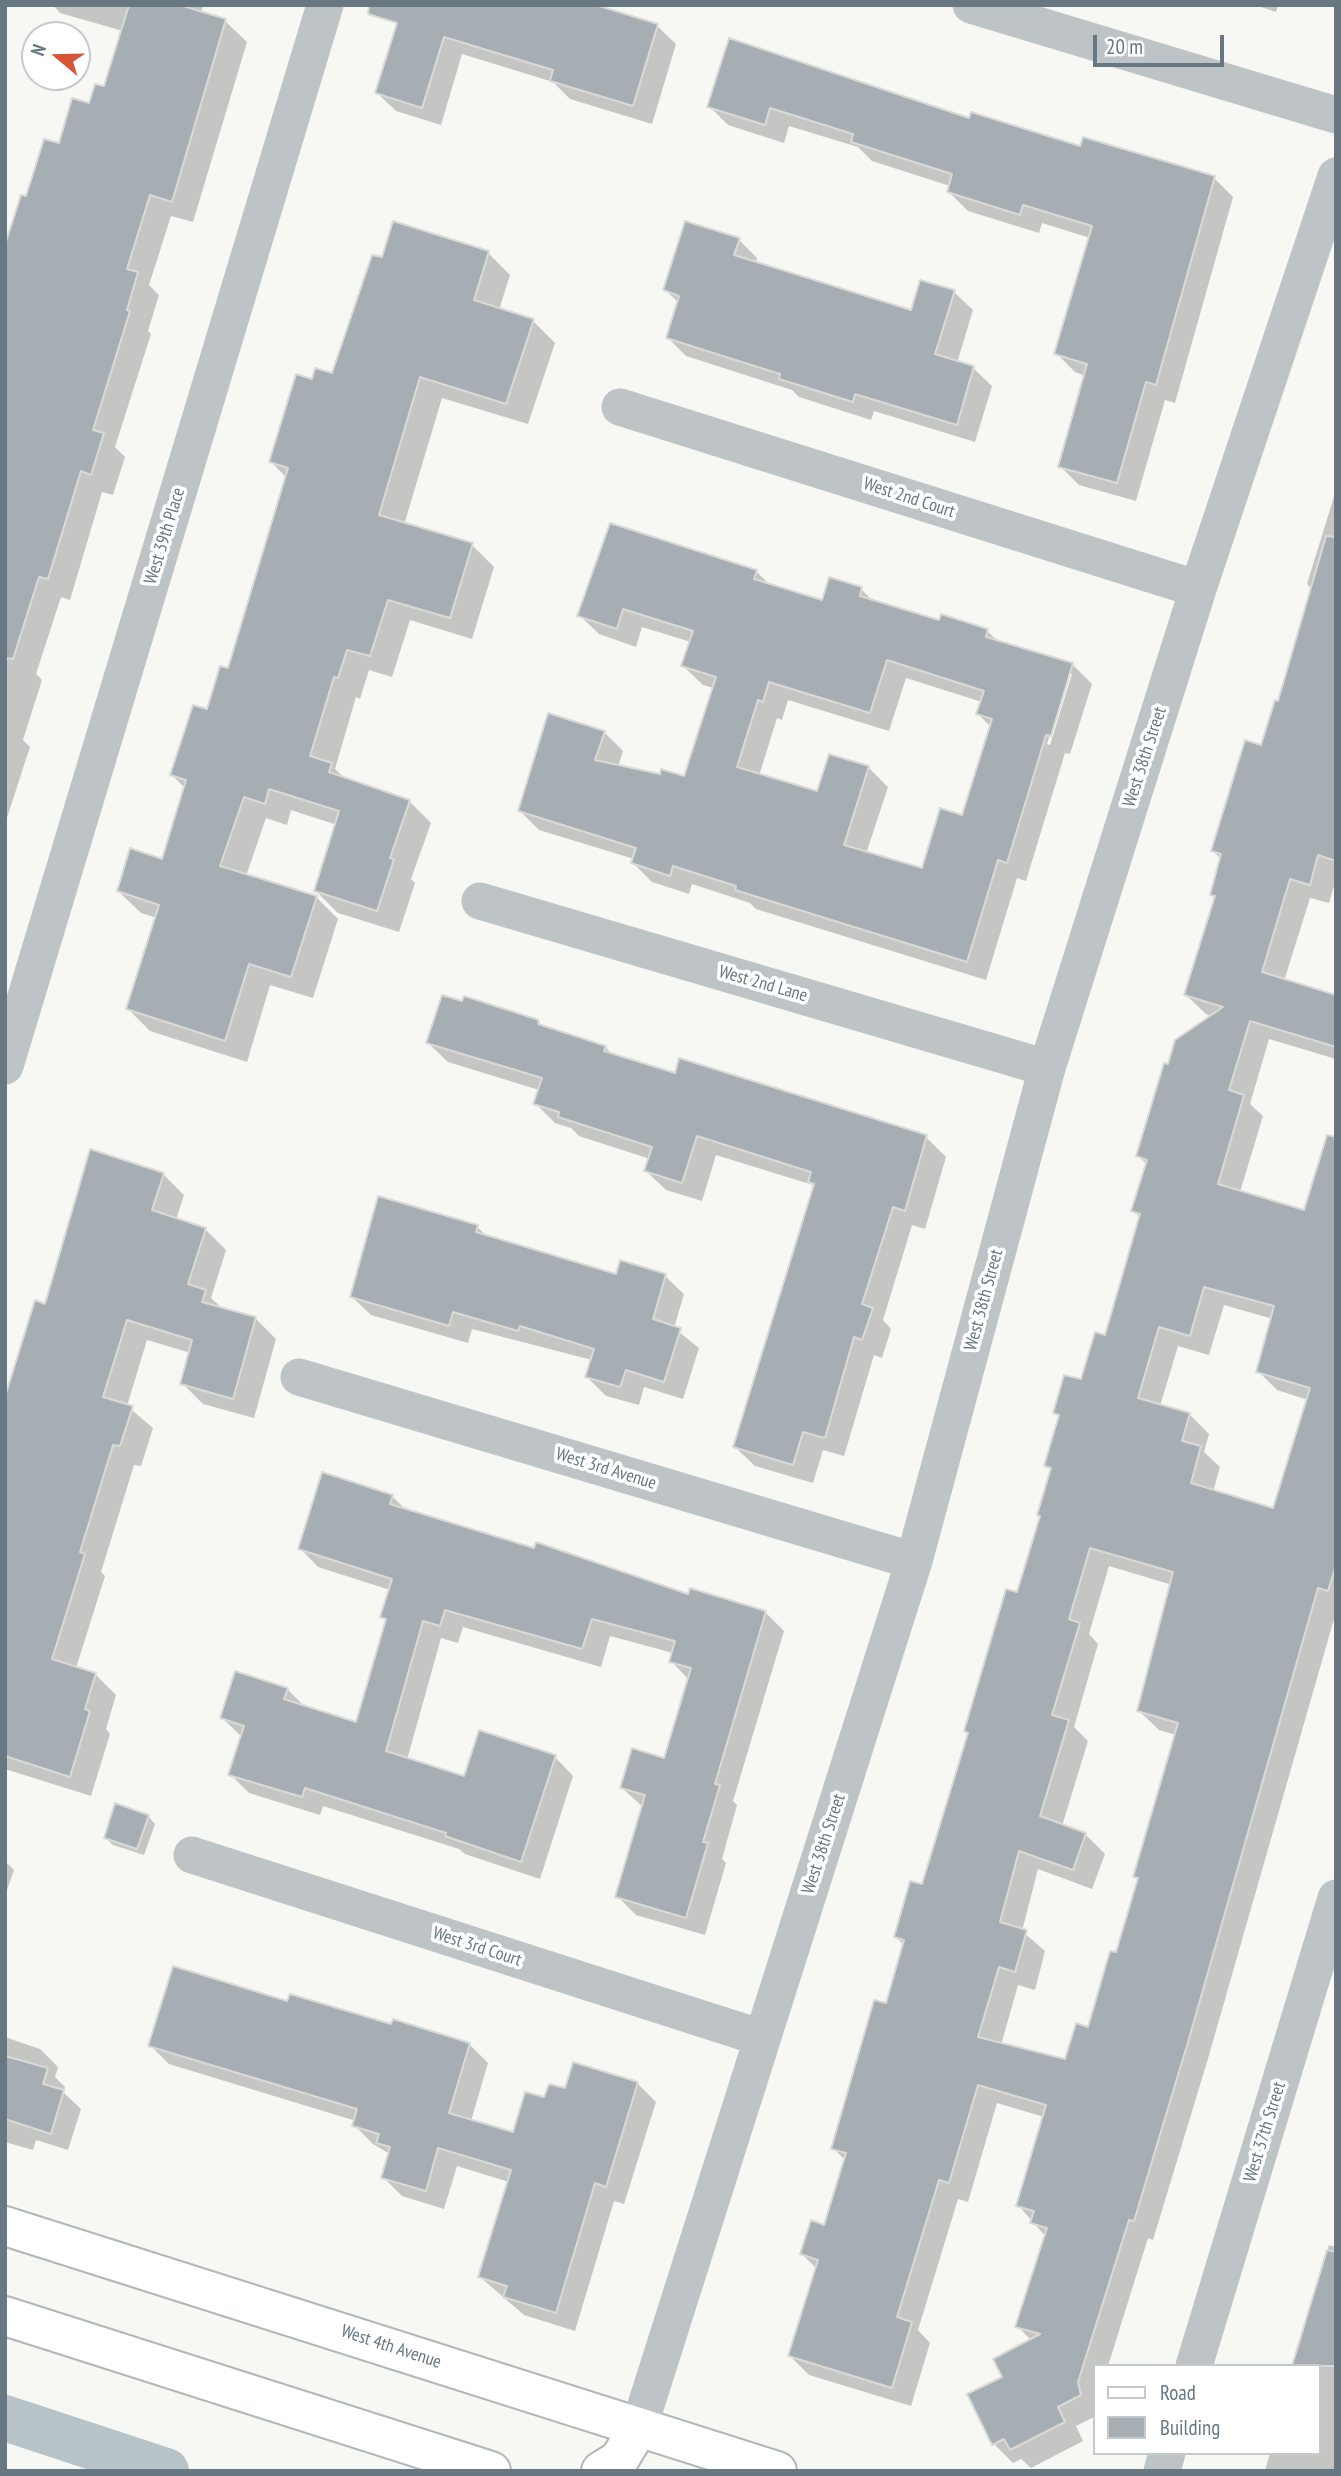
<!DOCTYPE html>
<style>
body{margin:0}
#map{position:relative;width:1341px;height:2476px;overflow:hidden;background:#f7f7f4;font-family:"PT Sans Narrow",sans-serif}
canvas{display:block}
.frame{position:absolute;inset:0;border:7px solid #687883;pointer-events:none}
.legend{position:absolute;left:1093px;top:2364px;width:228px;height:91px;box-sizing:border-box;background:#fff;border:2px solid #c3c9cd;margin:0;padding:9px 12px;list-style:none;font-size:21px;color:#687883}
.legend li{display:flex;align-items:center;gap:14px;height:35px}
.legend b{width:35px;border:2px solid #c3c9cd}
.north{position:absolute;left:21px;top:21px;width:70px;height:70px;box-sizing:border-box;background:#fff;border:2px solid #c3c9cd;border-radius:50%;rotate:289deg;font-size:19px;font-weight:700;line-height:28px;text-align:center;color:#687883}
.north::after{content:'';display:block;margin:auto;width:24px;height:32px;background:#d75434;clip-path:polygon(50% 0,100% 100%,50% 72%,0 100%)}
.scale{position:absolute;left:1093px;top:35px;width:131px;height:32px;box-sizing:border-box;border:4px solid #687883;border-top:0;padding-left:9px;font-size:21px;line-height:24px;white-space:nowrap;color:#687883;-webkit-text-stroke:5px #fff;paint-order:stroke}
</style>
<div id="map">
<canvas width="1341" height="2476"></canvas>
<div class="frame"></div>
<ul class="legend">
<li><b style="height:9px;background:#fff"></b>Road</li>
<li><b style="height:19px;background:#a6aeb3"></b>Building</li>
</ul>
<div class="north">N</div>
<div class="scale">20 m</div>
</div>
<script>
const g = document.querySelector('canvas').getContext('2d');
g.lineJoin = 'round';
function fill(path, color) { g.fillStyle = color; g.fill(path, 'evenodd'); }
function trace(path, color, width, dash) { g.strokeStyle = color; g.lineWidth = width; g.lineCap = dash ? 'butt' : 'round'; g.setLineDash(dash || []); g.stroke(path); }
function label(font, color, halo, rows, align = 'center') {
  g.font = font + ' "PT Sans Narrow",sans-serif'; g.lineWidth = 7; g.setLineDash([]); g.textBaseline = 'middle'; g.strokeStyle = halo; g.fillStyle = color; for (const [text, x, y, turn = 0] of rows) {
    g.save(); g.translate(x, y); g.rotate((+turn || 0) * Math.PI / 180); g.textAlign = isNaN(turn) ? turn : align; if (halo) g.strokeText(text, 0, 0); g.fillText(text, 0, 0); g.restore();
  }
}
fill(new Path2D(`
 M 53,5 L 203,5 L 201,13 L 225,21 L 247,42 L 193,222 L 171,216 L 149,285 L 159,295 L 148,331 L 151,334 L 115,447 L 125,457 L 113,495 L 102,492 L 70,600 L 61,597 L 36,674 L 42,680 L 23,740 L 30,747 L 5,824 L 5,251 L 27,199 L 60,145 L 106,89 L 123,31 L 60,13 Z
 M 405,5 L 657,26 L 676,44 L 652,124 L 570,99 L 553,82 L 462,54 L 441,125 L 396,111 L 377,93 Z
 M 1255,5 L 1278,5 L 1276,12 Z
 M 730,40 L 971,120 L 1214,178 L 1233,197 L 1175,403 L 1165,400 L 1136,501 L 1079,485 L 1060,466 L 1085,376 L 1075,372 L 1056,353 L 1090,238 L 1042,223 L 1039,233 L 968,211 L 949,192 L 950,186 L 872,161 L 858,147 L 789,126 L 784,143 L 728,125 L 709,106 Z
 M 739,240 L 757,258 L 756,264 L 912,312 L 954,292 L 973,310 L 957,363 L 973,368 L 992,386 L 975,442 L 874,411 L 871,420 L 799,397 L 792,390 L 686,356 L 668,338 L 679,303 L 665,290 Z
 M 488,253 L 510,275 L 499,310 L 533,321 L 555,343 L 528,424 L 442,398 L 404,525 L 472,545 L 494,567 L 472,639 L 410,620 L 392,677 L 369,670 L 360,699 L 356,697 L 335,769 L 346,779 L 409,801 L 431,823 L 411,879 L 415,883 L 399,932 L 338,913 L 316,891 L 337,825 L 291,810 L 287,825 L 266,818 L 246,876 L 316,897 L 338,919 L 313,998 L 270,985 L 247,1062 L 150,1031 L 128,1009 L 157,918 L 141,913 L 118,891 L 163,861 L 185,788 L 172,775 L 229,670 L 287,478 L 271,462 L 313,381 L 333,376 L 383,259 Z
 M 1336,490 L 1336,879 L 1329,903 L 1310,898 L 1284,981 L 1336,997 L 1336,1059 L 1269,1039 L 1250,1104 L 1263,1116 L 1240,1192 L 1305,1213 L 1336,1187 L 1336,1612 L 1207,2062 L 1153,2240 L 1148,2238 L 1108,2366 L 1094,2366 L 1094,2417 L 1076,2426 L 1083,2441 L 1031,2468 L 1021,2459 L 1013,2463 L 994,2444 L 1004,2377 L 1032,2341 L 1017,2326 L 1046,2237 L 1018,2205 L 1044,2117 L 997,2103 L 968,2202 L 958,2199 L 918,2330 L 930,2343 L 911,2406 L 809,2375 L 790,2356 L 817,2269 L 802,2254 L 825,2227 L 846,2161 L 833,2148 L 888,2006 L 904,1945 L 896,1937 L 924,1886 L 969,1734 L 966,1731 L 1018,1594 L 1042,1517 L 1052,1471 L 1046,1465 L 1060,1418 L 1055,1413 L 1082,1382 L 1106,1337 L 1141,1218 L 1133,1211 L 1147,1165 L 1138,1155 L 1169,1066 L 1212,1017 L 1206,1014 L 1186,995 L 1216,898 L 1212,894 L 1221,859 L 1213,851 L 1280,704 L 1312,590 L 1307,584 ZM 1224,1305 L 1273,1319 L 1258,1371 L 1277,1390 L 1308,1400 L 1274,1510 L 1213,1492 L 1220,1467 L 1204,1452 L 1209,1434 L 1189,1414 L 1160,1406 L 1178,1346 L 1209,1355 ZM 1109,1566 L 1172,1585 L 1139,1711 L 1159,1730 L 1176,1735 L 1135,1876 L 1139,1881 L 1117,1954 L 1089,2029 L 1066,2061 L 1001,2045 L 1018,1985 L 1035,1990 L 1045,1951 L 1022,1931 L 1038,1869 L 1092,1889 L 1105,1854 L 1085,1834 L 1062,1826 L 1088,1741 L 1074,1727 L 1098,1644 L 1089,1634 Z
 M 756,571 L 771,586 L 823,603 L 861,589 L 874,602 L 940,622 L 987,631 L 999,642 L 1072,664 L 1092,684 L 1070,754 L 1065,753 L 1026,881 L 1017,878 L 986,980 L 756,909 L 750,903 L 692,884 L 689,894 L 652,882 L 633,863 L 634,859 L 539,830 L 520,811 L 604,732 L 623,751 L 618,767 L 685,778 L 714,688 L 703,685 L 683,666 L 691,642 L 642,627 L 636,647 L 599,634 L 579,615 ZM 1068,674 L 1072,674 L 1050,745 L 1047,744 ZM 906,678 L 982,702 L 978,714 L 991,727 L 964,817 L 923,870 L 866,854 L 888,787 L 869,768 L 830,756 L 818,793 L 759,776 L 777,718 L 782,720 L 788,700 L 889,731 Z
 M 538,1021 L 544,1028 L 605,1047 L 613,1055 L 676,1075 L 926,1137 L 946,1157 L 925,1229 L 912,1225 L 883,1320 L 891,1329 L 882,1358 L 874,1355 L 844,1456 L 823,1450 L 813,1483 L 755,1466 L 735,1447 L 816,1186 L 716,1155 L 702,1201 L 666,1190 L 646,1171 L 650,1159 L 579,1136 L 571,1128 L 555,1123 L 535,1103 L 539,1090 L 448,1062 L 428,1043 Z
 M 163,1174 L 184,1195 L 176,1220 L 205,1229 L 226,1250 L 211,1298 L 223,1309 L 255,1318 L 276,1339 L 254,1418 L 203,1404 L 182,1383 L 191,1353 L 147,1340 L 127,1406 L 153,1428 L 141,1466 L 134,1465 L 101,1572 L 105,1576 L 76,1668 L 95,1674 L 116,1695 L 106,1729 L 110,1734 L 91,1796 L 5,1769 L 5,1609 L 46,1306 Z
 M 477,1227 L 488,1237 L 617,1276 L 665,1276 L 684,1294 L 674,1328 L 699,1348 L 683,1399 L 644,1387 L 639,1405 L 606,1396 L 587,1377 L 592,1360 L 472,1329 L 468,1343 L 371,1315 L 352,1297 Z
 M 392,1496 L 407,1511 L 690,1596 L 765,1612 L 784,1631 L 733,1801 L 737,1805 L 722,1859 L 726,1863 L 705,1935 L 636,1915 L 617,1896 L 643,1807 L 622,1788 L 665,1760 L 689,1680 L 671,1661 L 673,1653 L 610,1636 L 601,1667 L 463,1627 L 458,1643 L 441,1638 L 407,1760 L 466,1778 L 555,1757 L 573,1776 L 540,1879 L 465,1854 L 459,1849 L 323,1806 L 320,1815 L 249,1793 L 230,1774 L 242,1737 L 222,1718 L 287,1689 L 306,1708 L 357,1724 L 387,1621 L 382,1617 L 390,1590 L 318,1567 L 300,1548 Z
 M 148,1816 L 155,1824 L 144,1855 L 113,1845 L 106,1838 Z
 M 5,1861 L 14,1870 L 5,1896 Z
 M 288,2004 L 469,2044 L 488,2063 L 471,2121 L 514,2134 L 545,2099 L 566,2091 L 637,2083 L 656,2102 L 624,2204 L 614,2201 L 575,2331 L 524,2315 L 480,2277 L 509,2182 L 457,2166 L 444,2209 L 402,2196 L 383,2177 L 390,2154 L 373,2144 L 354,2125 L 356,2121 L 169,2064 L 150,2045 Z
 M 5,2037 L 40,2049 L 58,2067 L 55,2077 L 65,2087 L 63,2092 L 81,2109 L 68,2150 L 36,2140 L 33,2150 L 5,2142 Z
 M 1329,2245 L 1336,2247 L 1336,2471 L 1265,2471 L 1270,2453 L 1318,2453 L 1318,2366 L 1295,2366 Z`), '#0003');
trace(new Path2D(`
 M 5,2418 L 166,2471`), '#b7c3c6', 46);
const building = new Path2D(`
 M 129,5 L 180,5 L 226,19 L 172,202 L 150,195 L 127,269 L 138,272 L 127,310 L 130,311 L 93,430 L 104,433 L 91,475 L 81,471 L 48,579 L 39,577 L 13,659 L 5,658 L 5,245 L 21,195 L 26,196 L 44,139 L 59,143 L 72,98 L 89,103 L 95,84 L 104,86 Z
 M 369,5 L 596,5 L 658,24 L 633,106 L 550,81 L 553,70 L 444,37 L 422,108 L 375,93 L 397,23 L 368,14 Z
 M 729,38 L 969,118 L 971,112 L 1080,146 L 1083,137 L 1215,176 L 1156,385 L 1146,382 L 1117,483 L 1058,467 L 1087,364 L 1054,354 L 1092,226 L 1023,205 L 1020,215 L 947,192 L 952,174 L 851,142 L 853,134 L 770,108 L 765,125 L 707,107 Z
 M 393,221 L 489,251 L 474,300 L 534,319 L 506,404 L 420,377 L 379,515 L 473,543 L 450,618 L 388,600 L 370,656 L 347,650 L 338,678 L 334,677 L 310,756 L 332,763 L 329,772 L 410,800 L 390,858 L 394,859 L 377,911 L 314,891 L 339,811 L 269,789 L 265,804 L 244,797 L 220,866 L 317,896 L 291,977 L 249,964 L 225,1041 L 126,1009 L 159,905 L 117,891 L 130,848 L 162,859 L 186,780 L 170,775 L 193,705 L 207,709 L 220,666 L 228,668 L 288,468 L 269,462 L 296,374 L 312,379 L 315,368 L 332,373 L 372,255 L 382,257 Z
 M 685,221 L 740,238 L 734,255 L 911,310 L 920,280 L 955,290 L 935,354 L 974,366 L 957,425 L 855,394 L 853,402 L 779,379 L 780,374 L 666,338 L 679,296 L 663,290 Z
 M 610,523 L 757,570 L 754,579 L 822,600 L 829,577 L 862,587 L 860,596 L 939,620 L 941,614 L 988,629 L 986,637 L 1073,663 L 1051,736 L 1046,735 L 1007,863 L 998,860 L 967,962 L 735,890 L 736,886 L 673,866 L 670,876 L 631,863 L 636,848 L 518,811 L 548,713 L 605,731 L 595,760 L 660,774 L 661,769 L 684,776 L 716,677 L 681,666 L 693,631 L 623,609 L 617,629 L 577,616 ZM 887,660 L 984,691 L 976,714 L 992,719 L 962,815 L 940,808 L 922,868 L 844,845 L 869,766 L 829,754 L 817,791 L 737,767 L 758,700 L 763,702 L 769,682 L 870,713 Z
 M 1326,536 L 1336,537 L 1336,861 L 1318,855 L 1310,885 L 1290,879 L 1262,972 L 1336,995 L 1336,1047 L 1250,1021 L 1229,1090 L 1244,1095 L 1218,1184 L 1304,1210 L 1327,1135 L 1336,1137 L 1336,1565 L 1328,1591 L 1318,1588 L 1188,2042 L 1134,2221 L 1129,2220 L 1078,2382 L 1081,2395 L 1058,2407 L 1065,2422 L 1010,2450 L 1004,2439 L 992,2445 L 967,2394 L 1002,2377 L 993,2359 L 1040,2334 L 1015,2327 L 1047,2228 L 1030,2223 L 1034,2211 L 1016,2206 L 1046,2105 L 978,2085 L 949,2183 L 939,2180 L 897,2317 L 912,2322 L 892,2388 L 788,2356 L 818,2260 L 800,2254 L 811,2220 L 824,2225 L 846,2153 L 831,2149 L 874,2000 L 886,2003 L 904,1940 L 894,1937 L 910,1881 L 922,1884 L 968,1733 L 964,1731 L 1006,1589 L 1017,1592 L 1040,1516 L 1037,1515 L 1051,1468 L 1044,1466 L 1059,1415 L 1053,1413 L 1064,1375 L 1081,1379 L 1095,1332 L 1105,1335 L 1140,1214 L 1131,1211 L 1147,1160 L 1136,1156 L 1164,1063 L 1168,1064 L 1175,1040 L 1223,1007 L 1184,995 L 1215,896 L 1210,895 L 1221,854 L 1211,851 L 1245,740 L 1261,745 L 1275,700 L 1278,701 ZM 1204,1287 L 1274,1306 L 1256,1372 L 1310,1388 L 1273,1508 L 1191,1483 L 1201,1446 L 1182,1441 L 1190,1413 L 1138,1398 L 1159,1327 L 1190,1336 ZM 1090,1548 L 1173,1572 L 1137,1711 L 1178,1723 L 1133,1877 L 1138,1878 L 1116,1952 L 1110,1951 L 1088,2027 L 1076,2023 L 1065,2059 L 978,2037 L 999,1967 L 1015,1972 L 1027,1930 L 1000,1922 L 1019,1851 L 1073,1870 L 1086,1833 L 1040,1816 L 1069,1720 L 1052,1715 L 1080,1623 L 1069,1619 Z
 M 442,995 L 462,1001 L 464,996 L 539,1020 L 538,1024 L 606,1046 L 604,1051 L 675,1073 L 679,1058 L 927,1135 L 905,1211 L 893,1207 L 862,1304 L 873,1308 L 862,1340 L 854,1337 L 825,1438 L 803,1432 L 793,1465 L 733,1447 L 814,1184 L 808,1182 L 811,1172 L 697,1136 L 682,1183 L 644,1171 L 652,1147 L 558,1117 L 559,1112 L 533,1104 L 542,1078 L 426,1043 Z
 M 90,1149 L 164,1173 L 152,1210 L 206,1228 L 188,1284 L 206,1290 L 202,1302 L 256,1317 L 233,1399 L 180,1384 L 192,1340 L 127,1320 L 103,1397 L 133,1406 L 120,1446 L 113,1445 L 80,1552 L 85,1554 L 52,1659 L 96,1673 L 85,1709 L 90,1711 L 70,1777 L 5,1756 L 5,1397 L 35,1300 L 45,1304 Z
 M 378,1196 L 478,1225 L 476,1232 L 616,1274 L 620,1260 L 666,1274 L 653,1319 L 681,1328 L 664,1382 L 626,1370 L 620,1387 L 585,1377 L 594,1349 L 520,1326 L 518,1331 L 453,1312 L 449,1326 L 350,1297 Z
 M 322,1472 L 393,1495 L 390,1504 L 534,1548 L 536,1542 L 688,1594 L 690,1588 L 766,1611 L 715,1784 L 720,1785 L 703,1842 L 708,1843 L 686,1918 L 615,1897 L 645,1795 L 620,1788 L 632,1748 L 664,1758 L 691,1668 L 669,1662 L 675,1641 L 592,1619 L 582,1649 L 445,1610 L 440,1626 L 423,1621 L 386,1751 L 464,1776 L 479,1730 L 556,1755 L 521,1862 L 445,1836 L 446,1833 L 305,1788 L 302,1797 L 228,1775 L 244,1726 L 220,1718 L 235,1671 L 288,1688 L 284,1699 L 356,1722 L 386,1619 L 380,1617 L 392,1579 L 298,1549 Z
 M 115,1803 L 149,1815 L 137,1849 L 104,1838 Z
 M 173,1966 L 287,2001 L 290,1994 L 391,2024 L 393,2019 L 470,2043 L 449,2113 L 513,2132 L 525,2092 L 544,2097 L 549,2084 L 565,2088 L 573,2062 L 638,2082 L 606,2187 L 595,2183 L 556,2313 L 503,2297 L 507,2286 L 478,2277 L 511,2170 L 438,2148 L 426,2191 L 381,2178 L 390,2147 L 376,2143 L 379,2134 L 352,2126 L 357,2109 L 148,2046 Z
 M 5,2056 L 48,2068 L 43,2084 L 64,2090 L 51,2134 L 5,2119 Z
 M 1327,2250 L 1336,2252 L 1336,2366 L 1292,2366 Z`);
fill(building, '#a6aeb3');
trace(building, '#d9d9d7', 2);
const primary = new Path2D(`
 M 5,2226 L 777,2471
 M 5,2316 L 491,2471
 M 601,2471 L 619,2460 L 639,2427`);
trace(primary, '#b2b7ba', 42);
trace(new Path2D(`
 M 971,5 L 1336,115
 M 620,407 L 1198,589
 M 480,901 L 1047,1068
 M 5,1066 L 325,5
 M 299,1377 L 914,1561
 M 192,1855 L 762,2038
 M 1194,2366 L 1336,1898
 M 639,2427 L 914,1561 L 1047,1068 L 1198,589 L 1336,176
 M 1162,2471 L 1167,2453`), '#bec3c6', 37);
trace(primary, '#fff', 38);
label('18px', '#687883', '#fff', [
 ["West 2nd Court",909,498,18],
 ["West 39th Place",165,536,-73],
 ["West 38th Street",1145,757,-72],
 ["West 2nd Lane",763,984,16],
 ["West 38th Street",984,1300,-75],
 ["West 3rd Avenue",606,1469,17],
 ["West 38th Street",824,1844,-72],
 ["West 3rd Court",477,1947,18],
 ["West 37th Street",1265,2132,-73],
 ["West 4th Avenue",391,2347,18]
]);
</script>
